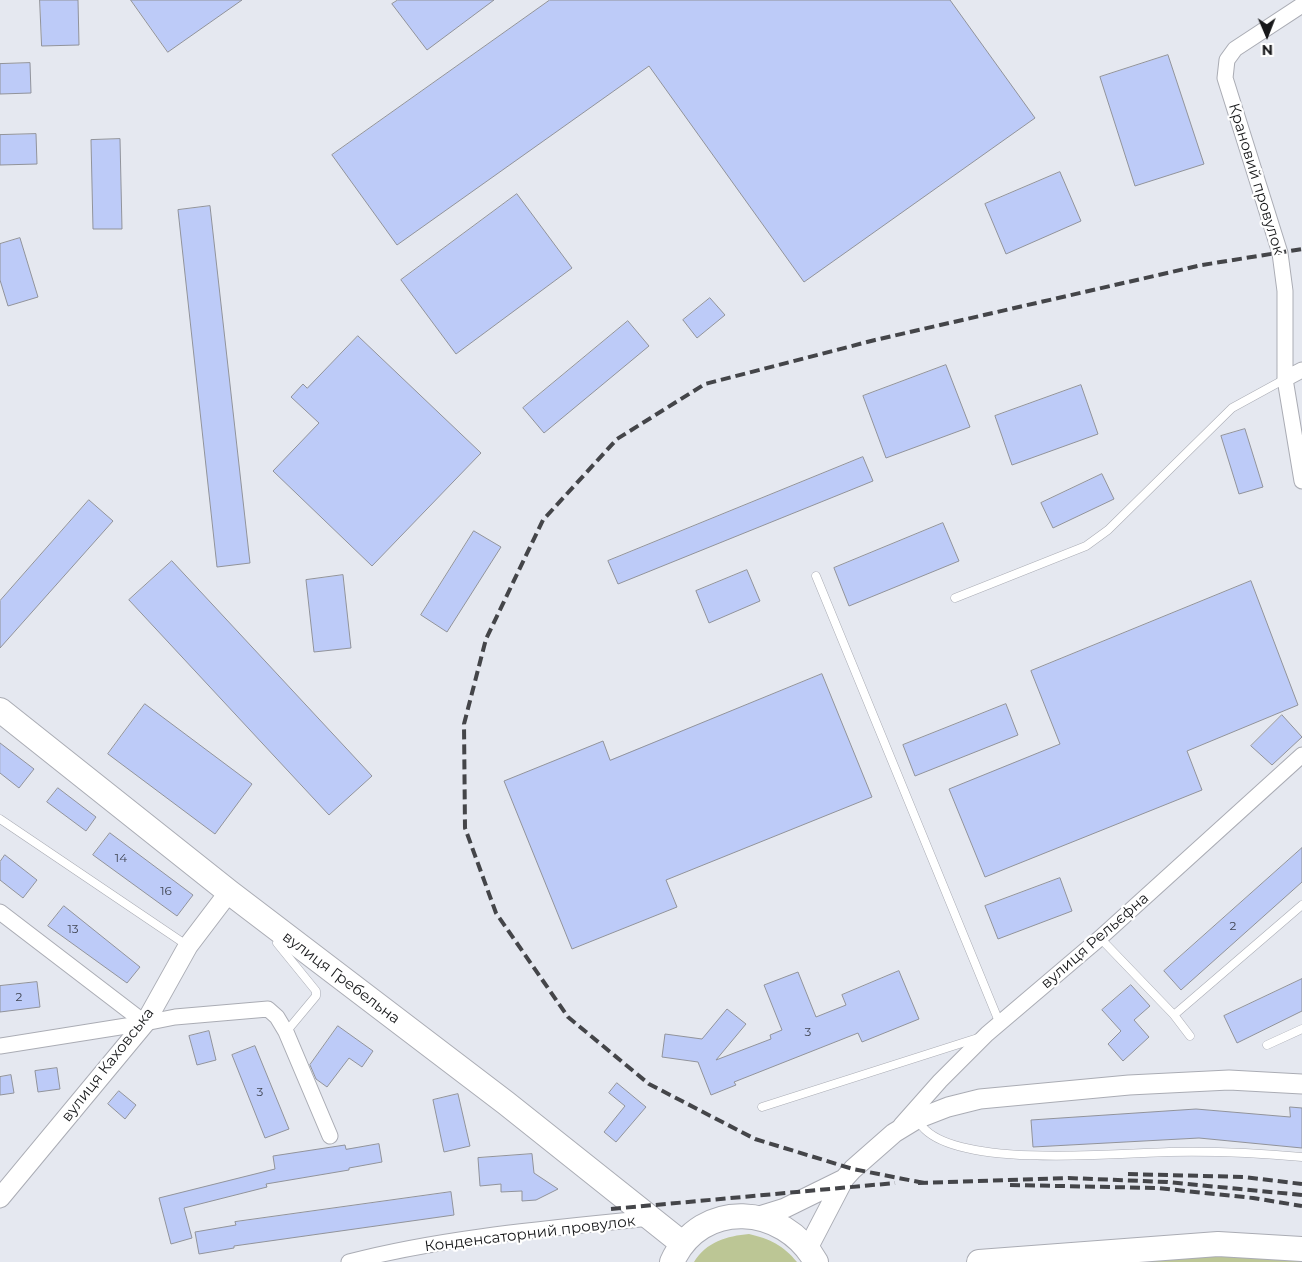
<!DOCTYPE html>
<meta charset="utf-8">
<style>
body{margin:0}
#map{position:relative;width:1302px;height:1262px;overflow:hidden;background:#e5e8f0;font-family:Montserrat,sans-serif}
canvas{display:block}
.north{position:absolute;left:1242px;top:10px;width:50px;height:50px;-webkit-text-stroke:4px #fff;paint-order:stroke;rotate:179deg;font-size:14px;font-weight:700;line-height:20px;text-align:center;color:#17181a}
.north::after{content:'';display:block;margin:auto;width:18px;height:22px;background:#17181a;clip-path:polygon(50% 0,100% 100%,50% 72%,0 100%)}
</style>
<div id="map">
<canvas width="1302" height="1262"></canvas>
<div class="north">N</div>
</div>
<script>
const g = document.querySelector('canvas').getContext('2d');
g.lineJoin = 'round';
function fill(path, color) { g.fillStyle = color; g.fill(path, 'evenodd'); }
function trace(path, color, width, dash) { g.strokeStyle = color; g.lineWidth = width; g.lineCap = dash ? 'butt' : 'round'; g.setLineDash(dash || []); g.stroke(path); }
function label(font, color, halo, rows, align = 'center') {
  g.font = font + ' Montserrat,sans-serif'; g.lineWidth = 4.5; g.setLineDash([]); g.textBaseline = 'middle'; g.strokeStyle = halo; g.fillStyle = color; for (const [text, x, y, turn = 0] of rows) {
    g.save(); g.translate(x, y); g.rotate((+turn || 0) * Math.PI / 180); g.textAlign = isNaN(turn) ? turn : align; if (halo) g.strokeText(text, 0, 0); g.fillText(text, 0, 0); g.restore();
  }
}
fill(new Path2D(`
 M 749,1234 C 770,1239 783,1245 797,1262 L 694,1262 C 706,1242 727,1236 749,1234 Z
 M 1189,1255 L 1302,1259 L 1302,1262 L 1092,1262 Z`), '#bcc695');
const building = new Path2D(`
 M 40,0 L 78,0 L 79,45 L 42,46 Z
 M 131,0 L 242,0 L 168,52 Z
 M 398,0 L 494,0 L 427,50 L 392,4 Z
 M 550,0 L 950,0 L 1035,118 L 804,282 L 649,66 L 397,245 L 332,155 Z
 M 1168,55 L 1204,164 L 1135,186 L 1100,77 Z
 M 30,63 L 31,93 L 0,94 L 0,64 Z
 M 36,134 L 37,164 L 0,165 L 0,135 Z
 M 120,139 L 122,229 L 93,229 L 91,140 Z
 M 1060,172 L 1081,221 L 1006,254 L 985,204 Z
 M 517,194 L 572,268 L 456,354 L 401,280 Z
 M 210,206 L 250,563 L 217,567 L 178,210 Z
 M 20,238 L 38,297 L 8,306 L 0,280 L 0,244 Z
 M 710,298 L 725,315 L 697,338 L 683,320 Z
 M 628,321 L 649,346 L 544,433 L 523,408 Z
 M 358,336 L 481,453 L 372,566 L 273,471 L 319,423 L 291,397 L 303,384 L 307,388 Z
 M 946,365 L 970,427 L 886,458 L 863,396 Z
 M 1081,385 L 1098,434 L 1012,465 L 995,416 Z
 M 1245,429 L 1263,487 L 1239,494 L 1221,436 Z
 M 863,457 L 873,481 L 618,584 L 608,561 Z
 M 1102,474 L 1114,499 L 1053,528 L 1041,503 Z
 M 89,500 L 113,521 L 0,648 L 0,601 Z
 M 943,523 L 959,561 L 849,606 L 834,568 Z
 M 474,531 L 501,547 L 447,632 L 421,615 Z
 M 172,561 L 372,776 L 329,815 L 129,600 Z
 M 747,570 L 760,601 L 709,623 L 696,591 Z
 M 343,575 L 351,648 L 314,652 L 306,580 Z
 M 1251,581 L 1298,705 L 1187,751 L 1202,790 L 985,877 L 949,789 L 1060,744 L 1031,671 Z
 M 822,674 L 872,797 L 666,880 L 677,907 L 572,949 L 504,781 L 603,741 L 610,760 Z
 M 145,704 L 252,784 L 215,834 L 108,754 Z
 M 1006,704 L 1018,735 L 915,776 L 903,745 Z
 M 1282,715 L 1302,737 L 1272,765 L 1251,746 Z
 M 0,743 L 34,769 L 19,788 L 0,773 Z
 M 58,788 L 96,817 L 86,831 L 47,802 Z
 M 110,833 L 193,895 L 177,916 L 93,855 Z
 M 1302,848 L 1302,882 L 1181,990 L 1164,971 Z
 M 5,855 L 37,880 L 23,898 L 0,880 L 0,862 Z
 M 1060,878 L 1072,911 L 998,939 L 985,906 Z
 M 64,906 L 140,967 L 127,983 L 48,926 Z
 M 899,971 L 919,1019 L 862,1042 L 858,1033 L 734,1082 L 736,1085 L 711,1095 L 698,1062 L 662,1057 L 665,1034 L 702,1039 L 727,1009 L 746,1024 L 716,1060 L 771,1039 L 770,1035 L 782,1030 L 764,985 L 798,972 L 816,1017 L 846,1005 L 842,995 Z
 M 1302,979 L 1302,1011 L 1237,1043 L 1224,1016 Z
 M 37,982 L 40,1007 L 0,1012 L 0,986 Z
 M 1131,985 L 1150,1006 L 1134,1020 L 1149,1037 L 1123,1061 L 1108,1044 L 1121,1031 L 1102,1010 Z
 M 338,1026 L 373,1051 L 362,1067 L 349,1058 L 327,1087 L 316,1079 L 310,1065 Z
 M 209,1031 L 216,1060 L 197,1065 L 189,1036 Z
 M 255,1046 L 289,1129 L 265,1138 L 232,1055 Z
 M 57,1068 L 60,1089 L 38,1092 L 35,1071 Z
 M 11,1075 L 14,1093 L 0,1095 L 0,1077 Z
 M 617,1083 L 646,1107 L 616,1142 L 604,1132 L 625,1106 L 609,1093 Z
 M 119,1091 L 136,1105 L 125,1119 L 108,1104 Z
 M 458,1094 L 470,1146 L 444,1152 L 433,1100 Z
 M 1290,1107 L 1302,1108 L 1302,1148 L 1199,1138 L 1033,1147 L 1031,1120 L 1196,1109 L 1290,1117 Z
 M 379,1144 L 382,1162 L 349,1168 L 349,1170 L 266,1184 L 267,1187 L 184,1208 L 192,1238 L 171,1244 L 159,1198 L 275,1169 L 273,1156 L 345,1145 L 346,1149 Z
 M 532,1154 L 534,1173 L 558,1189 L 536,1200 L 522,1201 L 522,1191 L 501,1192 L 501,1184 L 480,1186 L 478,1158 Z
 M 451,1192 L 454,1215 L 234,1246 L 234,1248 L 199,1254 L 195,1232 L 236,1225 L 235,1222 Z`);
fill(building, '#bdcbf8');
trace(building, '#91939a', 1);
const service = new Path2D(`
 M 816,576 L 1000,1024
 M 955,598 L 1086,546 L 1108,530 L 1232,408 L 1285,379
 M 0,819 L 188,946
 M 280,938 L 277,943 L 316,991 L 316,996 L 286,1032
 M 1100,938 L 1174,1015 L 1190,1036
 M 1174,1015 L 1302,905
 M 1267,1045 L 1302,1029
 M 762,1107 L 981,1037
 M 918,1120 C 942,1171 1118,1153 1169,1152 C 1214,1151 1258,1153 1302,1157`);
const minor = new Path2D(`
 M 1302,5 L 1235,49 L 1227,60 L 1225,78 L 1280,253 L 1285,291 L 1285,379 L 1302,481
 M 1285,379 L 1302,370
 M 0,912 L 145,1023
 M 0,1046 L 145,1023 L 175,1017 L 268,1009 L 277,1017 L 286,1032 L 330,1136
 M 901,1125 L 940,1081 L 987,1034 L 1100,938 L 1302,755
 M 349,1262 C 444,1237 553,1228 651,1218`);
const tertiary = new Path2D(`
 M 0,1198 L 145,1023 L 188,946 L 229,892
 M 756,1217 L 785,1208 L 844,1179
 M 808,1248 L 844,1179 L 853,1169 L 894,1133 L 917,1119 L 948,1107 L 980,1099 L 1129,1085 L 1229,1080 L 1302,1084`);
const primary = new Path2D(`
 M 0,710 L 229,892 L 506,1103 L 683,1244
 M 672,1262 C 701,1198 784,1204 816,1262
 M 979,1262 L 1218,1244 L 1302,1249`);
trace(service, '#aaacb4', 9);
trace(minor, '#aaacb4', 17);
trace(tertiary, '#aaacb4', 21);
trace(primary, '#aaacb4', 26);
trace(service, '#fff', 8);
trace(minor, '#fff', 15);
trace(tertiary, '#fff', 19);
trace(primary, '#fff', 24);
trace(new Path2D(`
 M 1128,1174 L 1244,1177 L 1302,1184
 M 918,1183 L 1068,1178 L 1167,1182 L 1302,1195
 M 924,1183 L 853,1169 L 755,1139 L 649,1084 L 568,1017 L 496,913 L 465,828 L 464,724 L 486,639 L 543,520 L 617,439 L 705,384 L 875,340 L 1202,265 L 1302,249
 M 1010,1185 L 1157,1188 L 1253,1198 L 1302,1206
 M 611,1209 L 895,1183`), '#444549', 4, [10, 5]);
label('12px', '#404552', null, [
 ["14",121,858],
 ["16",166,891],
 ["2",1233,926],
 ["13",73,929],
 ["2",19,997],
 ["3",808,1032],
 ["3",260,1092]
]);
label('15px', '#17181a', '#fff', [
 ["Крановий провулок",1256,179,73],
 ["вулиця Рельєфна",1095,941,-41],
 ["вулиця Гребельна",341,978,37],
 ["вулиця Каховська",108,1065,-52],
 ["Конденсаторний провулок",530,1234,-7]
]);
</script>
